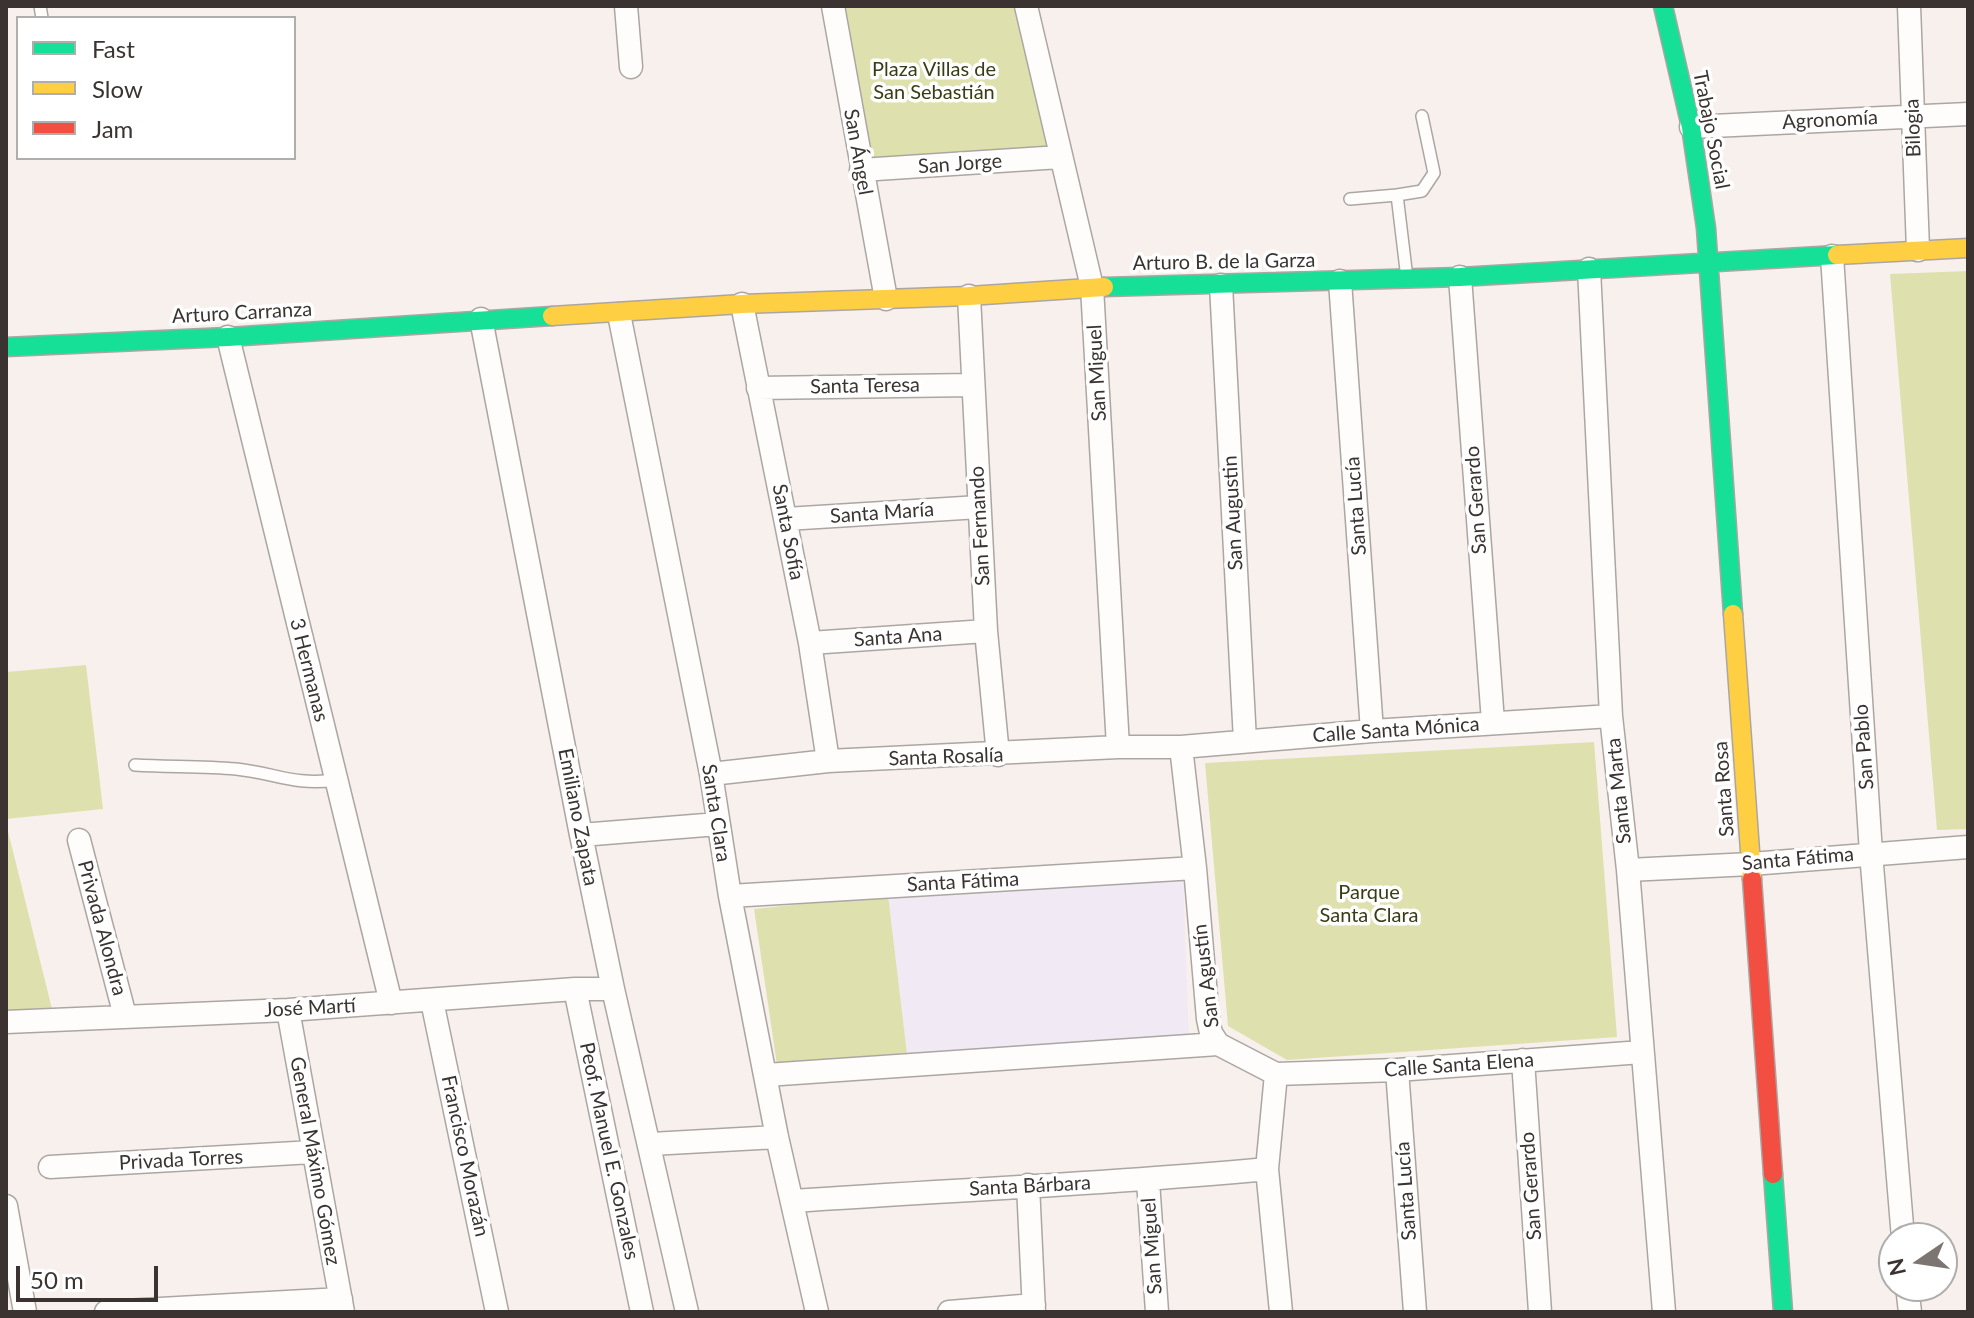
<!DOCTYPE html>
<meta charset="utf-8">
<style>
body{margin:0}
#map{position:relative;width:1974px;height:1318px;overflow:hidden;background:#f8f0ec;font-family:Lato,sans-serif}
canvas{display:block}
.frame{position:absolute;inset:0;border:8px solid #3a3331;pointer-events:none}
.legend{position:absolute;left:16px;top:16px;width:280px;height:144px;box-sizing:border-box;background:#fff;border:2px solid #b0adad;margin:0;padding:10px 14px;list-style:none;font-size:24px;color:#3a3331}
.legend li{display:flex;align-items:center;gap:16px;height:40px}
.legend b{width:40px;border:2px solid #b0adad}
.north{position:absolute;left:1878px;top:1222px;width:80px;height:80px;box-sizing:border-box;background:#fff;border:2px solid #b0adad;border-radius:50%;rotate:257deg;font-size:22px;font-weight:700;line-height:32px;text-align:center;color:#3a3331}
.north::after{content:'';display:block;margin:auto;width:28px;height:36px;background:#7c7572;clip-path:polygon(50% 0,100% 100%,50% 72%,0 100%)}
.scale{position:absolute;left:16px;top:1266px;width:142px;height:36px;box-sizing:border-box;border:4px solid #3a3331;border-top:0;padding-left:10px;font-size:24px;line-height:28px;white-space:nowrap;color:#3a3331;-webkit-text-stroke:6px #fff;paint-order:stroke}
</style>
<div id="map">
<canvas width="1974" height="1318"></canvas>
<div class="frame"></div>
<ul class="legend">
<li><b style="height:10px;background:#16e098"></b>Fast</li>
<li><b style="height:10px;background:#ffcf43"></b>Slow</li>
<li><b style="height:10px;background:#f24e42"></b>Jam</li>
</ul>
<div class="north">N</div>
<div class="scale">50 m</div>
</div>
<script>
const g = document.querySelector('canvas').getContext('2d');
g.lineJoin = 'round';
function fill(path, color) { g.fillStyle = color; g.fill(path, 'evenodd'); }
function trace(path, color, width, dash) { g.strokeStyle = color; g.lineWidth = width; g.lineCap = dash ? 'butt' : 'round'; g.setLineDash(dash || []); g.stroke(path); }
function label(font, color, halo, rows, align = 'center') {
  g.font = font + ' Lato,sans-serif'; g.lineWidth = 7; g.setLineDash([]); g.textBaseline = 'middle'; g.strokeStyle = halo; g.fillStyle = color; for (const [text, x, y, turn = 0] of rows) {
    g.save(); g.translate(x, y); g.rotate((+turn || 0) * Math.PI / 180); g.textAlign = isNaN(turn) ? turn : align; if (halo) g.strokeText(text, 0, 0); g.fillText(text, 0, 0); g.restore();
  }
}
fill(new Path2D(`
 M 1183,872 L 1189,1044 L 907,1054 L 888,895 Z`), '#f1e9f3');
fill(new Path2D(`
 M 842,6 L 1022,6 L 1051,146 L 869,165 Z
 M 1968,271 L 1968,829 L 1937,830 L 1890,274 Z
 M 86,665 L 103,809 L 6,819 L 6,672 Z
 M 1594,742 L 1617,1037 L 1287,1060 L 1228,1026 L 1205,763 Z
 M 6,823 L 53,1013 L 6,1017 Z
 M 888,895 L 907,1054 L 777,1065 L 754,909 Z`), '#dee1ad');
const lane = new Path2D(`
 M 40,6 L 42,18
 M 1350,199 L 1397,195
 M 1407,278 L 1397,195 L 1422,191 L 1434,173 L 1422,116
 M 135,765 C 168,767 203,766 236,769 C 275,773 294,786 336,780`);
const street = new Path2D(`
 M 626,6 L 631,67
 M 833,6 L 886,299
 M 1026,6 L 1092,287 L 1118,747
 M 1909,6 L 1918,250
 M 1691,127 L 1968,114
 M 861,170 L 1060,157
 M 1832,256 L 1871,853 L 1903,1238
 M 1589,269 L 1611,716 L 1628,870 L 1664,1312
 M 1460,277 L 1493,722
 M 1340,281 L 1372,731
 M 1221,285 L 1245,741
 M 969,296 L 986,631 L 998,755
 M 742,304 L 810,643 L 828,761
 M 619,314 L 711,774 L 730,896 L 777,1137 L 817,1312
 M 481,319 L 581,835 L 613,989 L 687,1312
 M 228,337 L 391,1003
 M 758,388 L 972,385
 M 786,519 L 979,507
 M 810,643 L 986,631
 M 1181,747 L 1195,868 L 1208,1019 L 1211,1033 L 1218,1044 L 1276,1074 L 1397,1070 L 1642,1052
 M 711,774 L 828,761 L 1118,747 L 1181,747 L 1372,731 L 1611,716
 M 581,835 L 718,824
 M 79,840 L 125,1016
 M 1628,870 L 1751,864 L 1968,847
 M 730,896 L 1195,868
 M 575,989 L 642,1312
 M 432,1001 L 497,1312
 M 288,1010 L 343,1312
 M 6,1022 L 288,1010 L 575,989 L 613,989
 M 1523,1060 L 1540,1312
 M 1397,1070 L 1415,1312
 M 1276,1074 L 1267,1169 L 1281,1312
 M 766,1075 L 1218,1044
 M 651,1144 L 777,1137
 M 50,1167 L 313,1152
 M 1148,1181 L 1157,1312
 M 1028,1185 L 1034,1312
 M 793,1201 C 951,1190 1110,1184 1267,1169
 M 6,1206 L 25,1312
 M 1907,1286 L 1910,1312
 M 106,1312 L 341,1299
 M 949,1312 L 1034,1305`);
const fast = new Path2D(`
 M 1663,6 L 1691,127 L 1706,228 L 1733,614
 M 1104,287 L 1460,277 L 1837,255
 M 6,347 L 228,337 L 552,316
 M 1773,1174 L 1783,1312`);
const slow = new Path2D(`
 M 1837,255 L 1968,248
 M 552,316 L 742,304 L 969,296 L 1104,287
 M 1733,614 L 1752,879`);
const jam = new Path2D(`
 M 1752,879 L 1773,1174`);
trace(lane, '#aca6a3', 14);
trace(street, '#aca6a3', 25);
trace(fast, '#aca6a3', 21);
trace(slow, '#aca6a3', 21);
trace(jam, '#aca6a3', 21);
trace(lane, '#fefdfc', 11);
trace(street, '#fefdfc', 22);
trace(fast, '#16e098', 18);
trace(slow, '#ffcf43', 18);
trace(jam, '#f24e42', 18);
label('20px', '#393d16', '#fff', [
 ["Plaza Villas de",934,70],
 ["San Sebastián",934,93],
 ["Parque",1369,893],
 ["Santa Clara",1369,916]
]);
label('20px', '#3a3331', '#fff', [
 ["Agronomía",1830,120,-3],
 ["Bilogia",1913,128,-92],
 ["Trabajo Social",1711,130,79],
 ["San Ángel",858,152,80],
 ["San Jorge",960,164,-4],
 ["Arturo B. de la Garza",1224,262,-1],
 ["Arturo Carranza",242,313,-3],
 ["San Miguel",1097,373,-93],
 ["Santa Teresa",865,386,-1],
 ["San Gerardo",1476,500,-94],
 ["Santa Lucía",1356,506,-94],
 ["Santa María",882,513,-4],
 ["San Augustin",1233,513,-93],
 ["San Fernando",980,526,-93],
 ["Santa Sofía",788,532,79],
 ["Santa Ana",898,637,-4],
 ["3 Hermanas",309,670,76],
 ["Calle Santa Mónica",1396,730,-4],
 ["San Pablo",1864,747,-94],
 ["Santa Rosalía",946,757,-2],
 ["Santa Rosa",1724,789,-94],
 ["Santa Marta",1619,791,-96],
 ["Santa Clara",716,813,81],
 ["Emiliano Zapata",578,817,79],
 ["Santa Fátima",1798,859,-5],
 ["Santa Fátima",963,882,-3],
 ["Privada Alondra",102,928,75],
 ["San Agustín",1206,976,-97],
 ["José Martí",310,1008,-3],
 ["Calle Santa Elena",1459,1065,-4],
 ["Peof. Manuel E. Gonzales",609,1151,78],
 ["Francisco Morazán",465,1156,78],
 ["Privada Torres",181,1160,-3],
 ["General Máximo Gómez",315,1161,80],
 ["Santa Bárbara",1030,1186,-3],
 ["San Gerardo",1531,1186,-94],
 ["Santa Lucía",1406,1191,-94],
 ["San Miguel",1152,1246,-94]
]);
</script>
